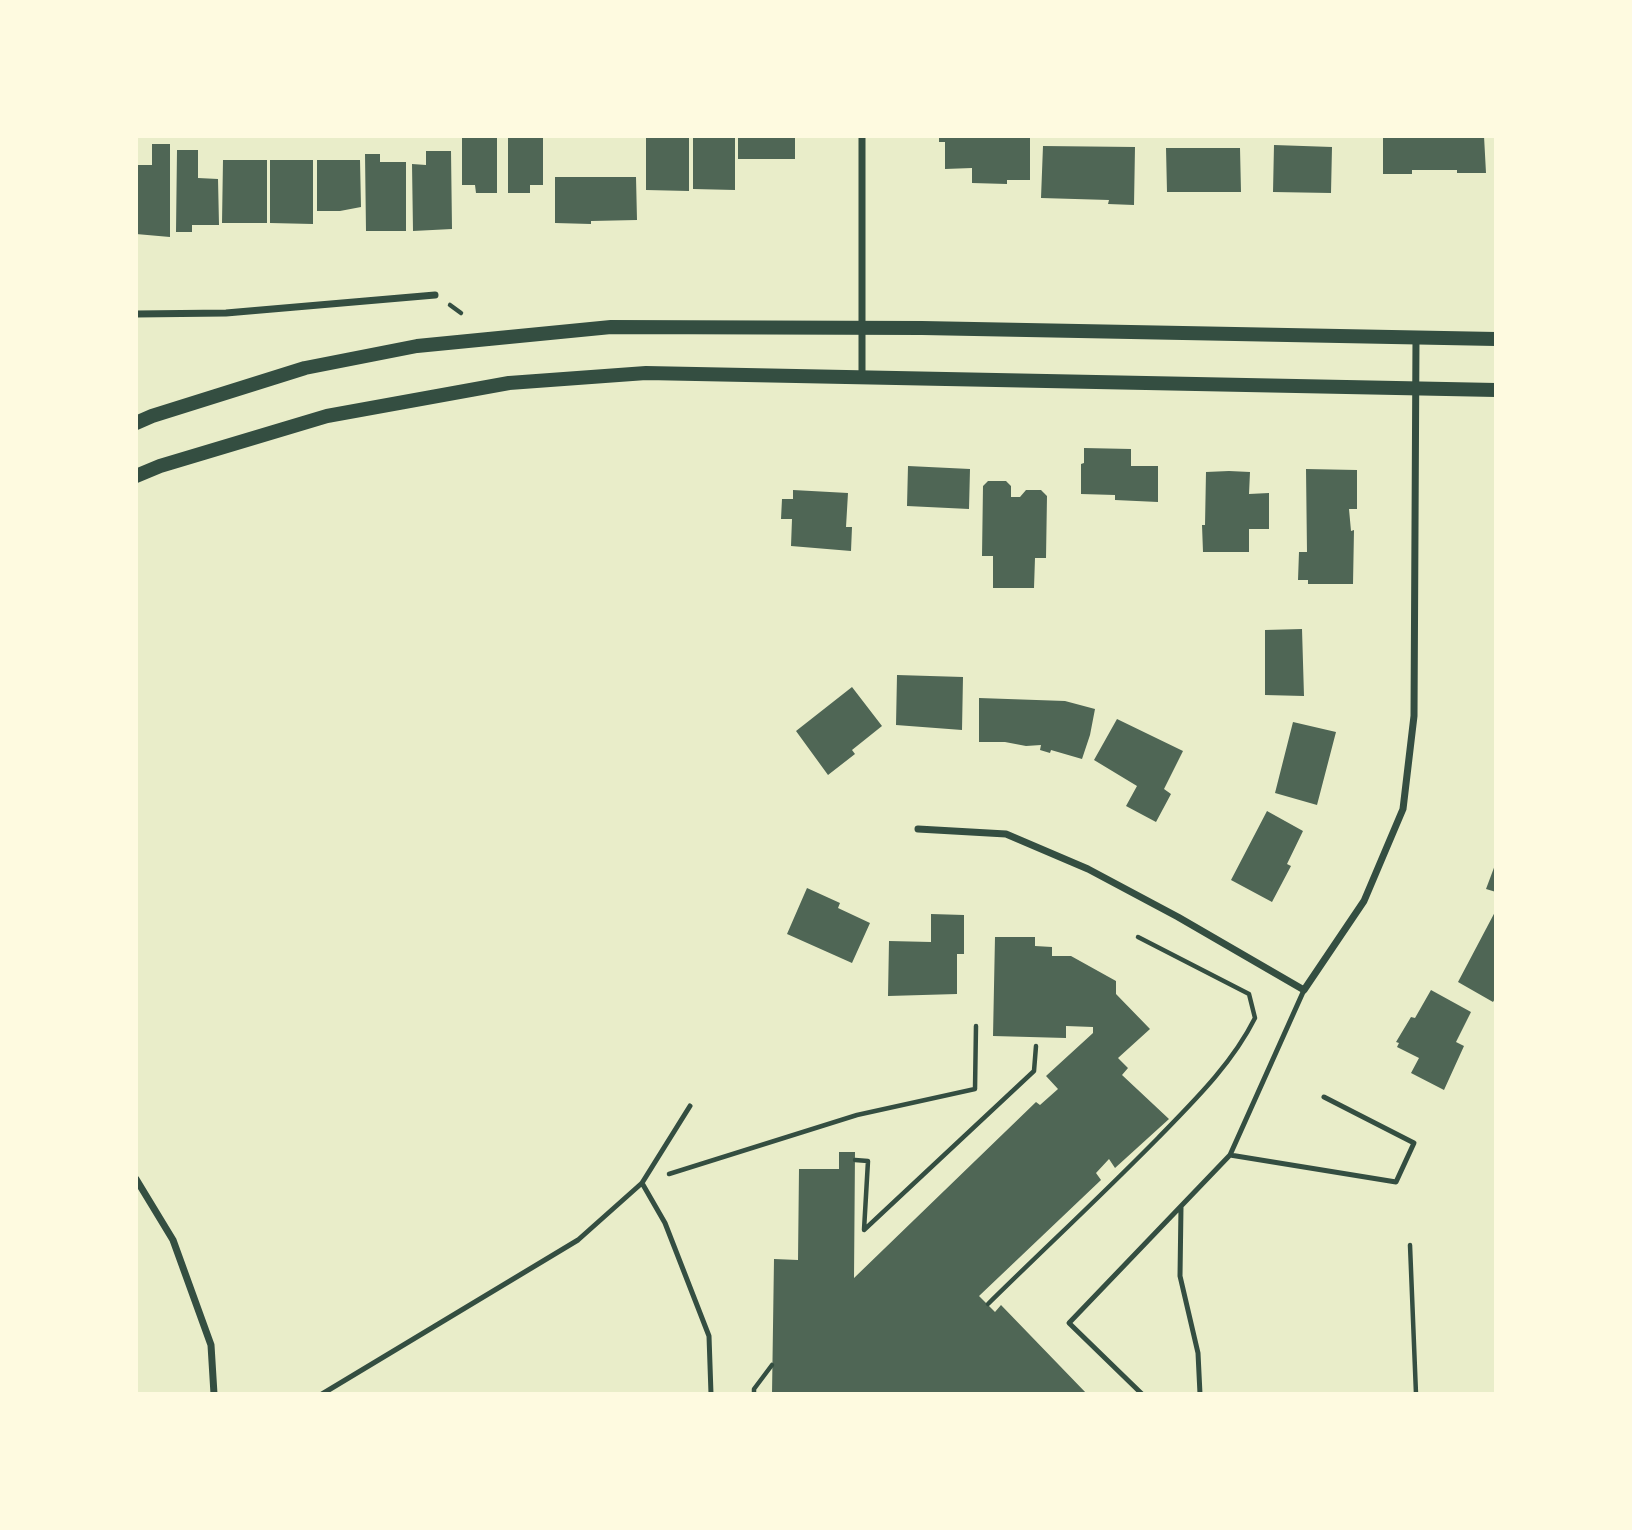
<!DOCTYPE html>
<style>
body{margin:0}
#map{position:relative;width:1632px;height:1530px;overflow:hidden;background:#e9edc9;font-family:"Golos Text",sans-serif}
canvas{display:block}
.frame{position:absolute;inset:0;border:138px solid #fefae0;pointer-events:none}
</style>
<div id="map">
<canvas width="1632" height="1530"></canvas>
<div class="frame"></div>
</div>
<script>
const g = document.querySelector('canvas').getContext('2d');
g.lineJoin = 'round';
function fill(path, color) { g.fillStyle = color; g.fill(path, 'evenodd'); }
function trace(path, color, width, dash) { g.strokeStyle = color; g.lineWidth = width; g.lineCap = dash ? 'butt' : 'round'; g.setLineDash(dash || []); g.stroke(path); }
fill(new Path2D(`
 M 462,136 L 497,136 L 497,193 L 476,193 L 475,185 L 462,185 Z
 M 508,136 L 543,136 L 543,185 L 530,185 L 530,193 L 508,193 Z
 M 646,136 L 689,136 L 689,191 L 646,190 Z
 M 693,136 L 735,136 L 735,190 L 693,189 Z
 M 738,136 L 795,136 L 795,159 L 738,159 Z
 M 939,136 L 1030,136 L 1030,180 L 1007,180 L 1007,184 L 972,183 L 972,168 L 945,169 L 945,142 L 939,142 Z
 M 1383,136 L 1484,136 L 1486,173 L 1457,173 L 1457,170 L 1412,170 L 1412,174 L 1383,174 Z
 M 152,144 L 170,144 L 170,237 L 136,234 L 136,165 L 152,165 Z
 M 1274,145 L 1332,147 L 1331,193 L 1273,192 Z
 M 1043,146 L 1135,147 L 1134,205 L 1108,204 L 1109,200 L 1041,198 Z
 M 1166,148 L 1240,148 L 1241,192 L 1167,192 Z
 M 177,150 L 198,150 L 198,178 L 218,179 L 219,225 L 192,225 L 192,232 L 176,232 Z
 M 426,151 L 451,151 L 452,229 L 413,231 L 412,164 L 426,165 Z
 M 365,154 L 380,154 L 380,162 L 406,162 L 406,231 L 366,231 Z
 M 223,160 L 267,160 L 267,223 L 222,223 Z
 M 270,160 L 313,160 L 313,224 L 270,223 Z
 M 317,160 L 360,160 L 361,207 L 340,211 L 317,211 Z
 M 555,177 L 636,177 L 637,220 L 591,221 L 591,224 L 555,223 Z
 M 1084,448 L 1131,449 L 1131,466 L 1158,466 L 1158,502 L 1115,500 L 1115,495 L 1081,494 L 1081,464 L 1084,463 Z
 M 908,466 L 970,469 L 969,509 L 907,506 Z
 M 1306,469 L 1357,470 L 1357,509 L 1349,509 L 1351,531 L 1354,530 L 1353,584 L 1308,584 L 1308,580 L 1298,580 L 1299,552 L 1307,552 Z
 M 1229,471 L 1250,472 L 1249,494 L 1269,493 L 1269,529 L 1249,529 L 1249,552 L 1203,552 L 1202,525 L 1205,525 L 1206,472 Z
 M 988,481 L 1006,481 L 1011,486 L 1011,497 L 1020,497 L 1026,490 L 1041,490 L 1047,496 L 1046,558 L 1035,558 L 1034,588 L 993,588 L 993,556 L 982,556 L 983,486 Z
 M 793,490 L 848,493 L 846,527 L 852,527 L 851,551 L 791,546 L 792,519 L 781,519 L 782,499 L 793,499 Z
 M 1302,629 L 1304,696 L 1265,695 L 1265,630 Z
 M 897,675 L 963,677 L 962,730 L 896,725 Z
 M 852,687 L 882,726 L 852,750 L 855,754 L 828,775 L 796,731 Z
 M 979,698 L 1065,701 L 1095,709 L 1090,735 L 1082,759 L 1051,750 L 1050,753 L 1040,750 L 1041,745 L 1026,746 L 1005,742 L 979,742 Z
 M 1117,719 L 1183,751 L 1164,789 L 1171,794 L 1156,822 L 1126,806 L 1137,786 L 1094,760 Z
 M 1293,722 L 1336,732 L 1317,805 L 1275,793 Z
 M 1267,811 L 1303,831 L 1287,864 L 1291,866 L 1272,902 L 1231,880 Z
 M 1495,865 L 1496,865 L 1496,892 L 1486,889 Z
 M 807,888 L 840,903 L 838,908 L 870,923 L 852,963 L 787,934 Z
 M 1496,910 L 1496,997 L 1493,1002 L 1458,982 Z
 M 931,914 L 964,915 L 964,954 L 957,954 L 957,994 L 888,996 L 889,941 L 931,942 Z
 M 995,937 L 1035,937 L 1035,946 L 1052,947 L 1052,956 L 1071,956 L 1116,981 L 1116,994 L 1150,1029 L 1118,1058 L 1128,1068 L 1122,1075 L 1169,1119 L 1115,1168 L 1109,1159 L 1096,1173 L 1101,1180 L 979,1296 L 995,1312 L 1001,1305 L 1087,1394 L 772,1394 L 774,1259 L 798,1260 L 799,1169 L 839,1169 L 839,1152 L 855,1152 L 854,1278 L 1036,1102 L 1040,1105 L 1058,1089 L 1046,1076 L 1093,1033 L 1093,1027 L 1066,1026 L 1066,1038 L 993,1036 Z
 M 1431,990 L 1471,1012 L 1456,1042 L 1464,1046 L 1444,1090 L 1411,1073 L 1419,1058 L 1397,1047 L 1399,1043 L 1396,1042 L 1411,1017 L 1415,1018 Z`), '#4f6655');
trace(new Path2D(`
 M 450,305 L 461,313
 M 855,1160 L 868,1161 L 864,1230 L 1034,1071 L 1036,1046
 M 669,1174 L 857,1115 L 975,1089 L 976,1026
 M 1410,1245 L 1416,1394
 M 988,1304 C 1044,1249 1102,1195 1158,1138 C 1194,1101 1232,1064 1255,1018 L 1249,994 L 1138,937
 M 754,1394 L 754,1389 L 772,1365`), '#344e41', 4.5);
trace(new Path2D(`
 M 1230,1155 L 1396,1182 L 1414,1143 L 1324,1097
 M 642,1183 L 665,1223 L 709,1336 L 711,1394
 M 1181,1207 L 1180,1276 L 1198,1353 L 1200,1394
 M 322,1394 L 578,1240 L 642,1183 L 690,1106
 M 1142,1394 L 1069,1323 L 1230,1155 L 1304,990`), '#344e41', 5);
trace(new Path2D(`
 M 862,136 L 862,376
 M 136,314 L 226,313 L 435,295
 M 918,829 L 1006,834 L 1088,869 L 1178,917 L 1304,990 L 1364,901 L 1403,809 L 1414,716 L 1416,338
 M 136,1179 L 173,1240 L 211,1345 L 214,1394`), '#344e41', 7);
trace(new Path2D(`
 M 136,423 L 152,416 L 305,368 L 417,346 L 611,327 L 922,328 L 1496,339
 M 136,476 L 160,466 L 327,416 L 509,383 L 646,373 L 1496,390`), '#344e41', 14);
</script>
